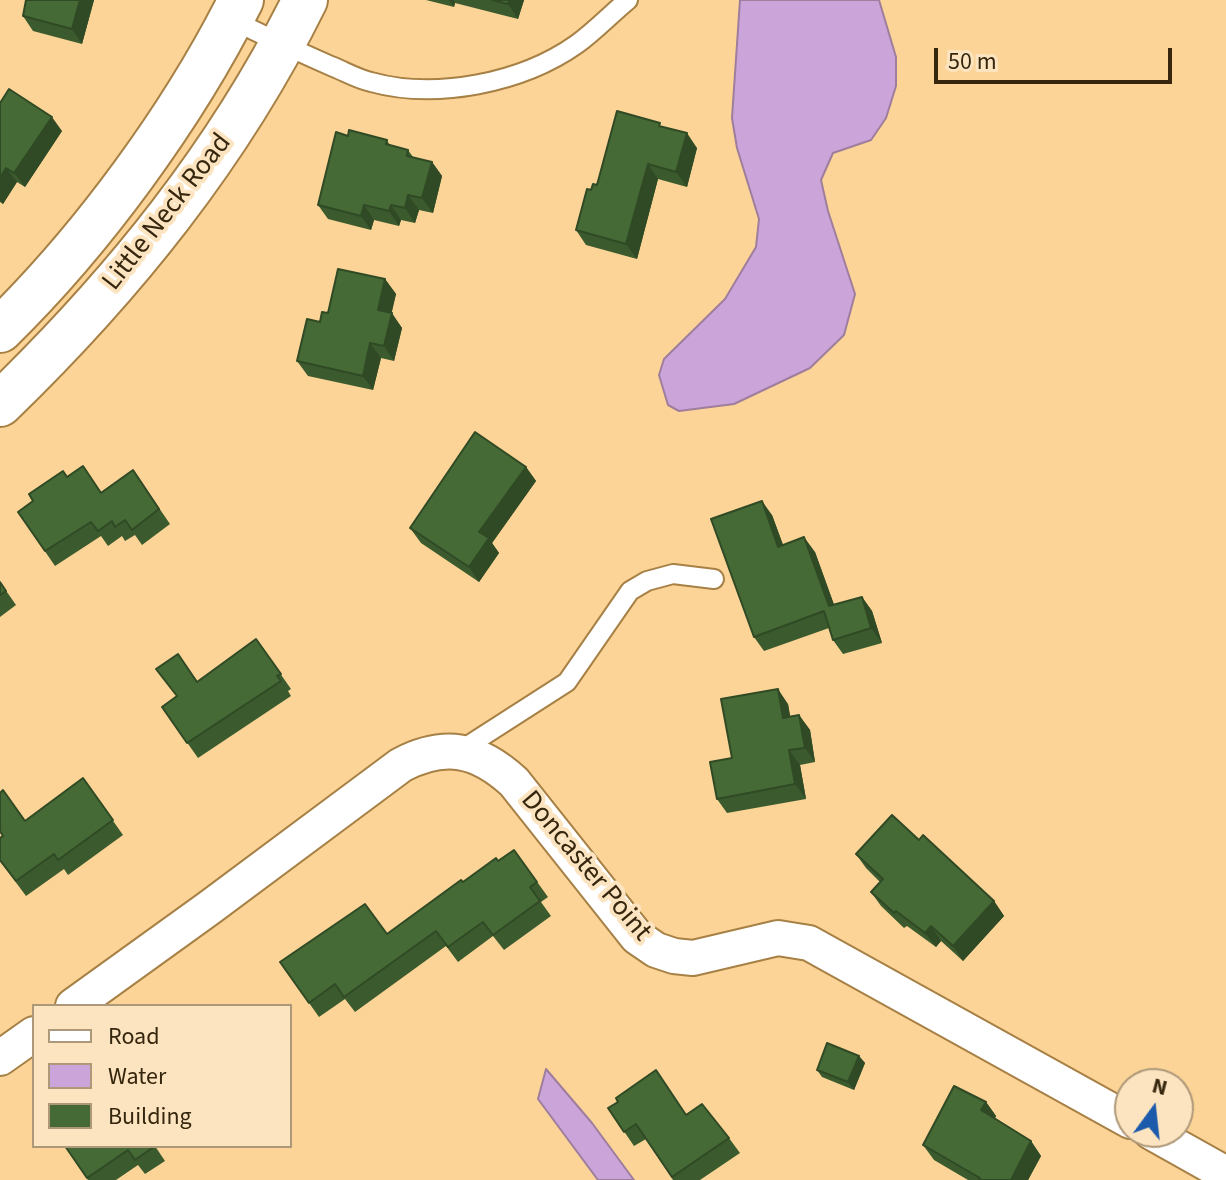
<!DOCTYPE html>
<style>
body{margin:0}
#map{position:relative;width:1226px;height:1180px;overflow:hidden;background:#fdd497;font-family:"Source Sans 3",sans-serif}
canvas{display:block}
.legend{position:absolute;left:32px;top:1004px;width:260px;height:144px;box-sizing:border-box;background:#fde4c1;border:2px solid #ad9879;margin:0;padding:10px 14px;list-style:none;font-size:24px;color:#35260d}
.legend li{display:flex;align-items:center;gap:16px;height:40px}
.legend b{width:40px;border:2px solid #ad9879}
.north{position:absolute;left:1114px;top:1068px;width:80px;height:80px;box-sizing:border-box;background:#fde4c1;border:2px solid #ad9879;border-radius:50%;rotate:15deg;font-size:22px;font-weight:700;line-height:32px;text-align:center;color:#35260d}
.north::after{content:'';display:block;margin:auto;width:28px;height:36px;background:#1c5bac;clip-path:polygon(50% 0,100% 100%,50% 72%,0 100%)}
.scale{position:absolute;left:934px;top:48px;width:238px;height:36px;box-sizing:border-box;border:4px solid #35260d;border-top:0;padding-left:10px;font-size:24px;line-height:28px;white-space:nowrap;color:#35260d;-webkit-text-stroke:6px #fde4c1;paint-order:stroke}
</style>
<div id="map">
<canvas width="1226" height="1180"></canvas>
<ul class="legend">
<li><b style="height:10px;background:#fff"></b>Road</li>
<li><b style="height:22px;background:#cba4da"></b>Water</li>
<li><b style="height:22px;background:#456a35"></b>Building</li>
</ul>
<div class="north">N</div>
<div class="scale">50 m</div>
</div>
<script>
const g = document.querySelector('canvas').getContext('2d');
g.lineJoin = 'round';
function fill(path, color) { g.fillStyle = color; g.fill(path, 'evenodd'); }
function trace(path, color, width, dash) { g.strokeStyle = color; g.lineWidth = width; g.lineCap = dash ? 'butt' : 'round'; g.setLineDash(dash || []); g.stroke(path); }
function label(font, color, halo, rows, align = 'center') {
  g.font = font + ' "Source Sans 3",sans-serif'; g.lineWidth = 8; g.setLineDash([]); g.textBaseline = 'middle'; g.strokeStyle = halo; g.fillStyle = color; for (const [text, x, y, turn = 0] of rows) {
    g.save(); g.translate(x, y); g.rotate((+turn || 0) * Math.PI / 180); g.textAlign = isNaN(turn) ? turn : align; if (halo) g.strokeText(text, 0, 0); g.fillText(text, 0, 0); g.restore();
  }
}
const water = new Path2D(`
 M 740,0 L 879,0 L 896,57 L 896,86 L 886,118 L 871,140 L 833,153 L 821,180 L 828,211 L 855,294 L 844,335 L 810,368 L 734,404 L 679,411 L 668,405 L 659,375 L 664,359 L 725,299 L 756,247 L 759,219 L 737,148 L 732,118 Z
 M 546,1069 L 592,1123 L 634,1180 L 598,1180 L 538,1099 Z`);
fill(water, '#cba4da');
trace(water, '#9e7e9c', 2);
const service = new Path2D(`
 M 231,19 C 264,36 297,51 331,66 C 344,71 357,79 371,82 C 436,100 522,83 577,44 C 595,31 611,14 628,0
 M 458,752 L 567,682 L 630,591 L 647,581 L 673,574 L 714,579`);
const minor = new Path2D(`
 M 73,1006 L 209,908 L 401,765 C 445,742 478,749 514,782 L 637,937 L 656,950 L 674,956 L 693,958 L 778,938 L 809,943 L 1130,1121
 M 0,1058 L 34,1034
 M 1151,1132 L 1226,1174`);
const tertiary = new Path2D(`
 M 0,330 C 92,240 183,116 241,0
 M 0,404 C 123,285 229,154 305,0`);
trace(service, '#a68045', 22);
trace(minor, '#a68045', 38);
trace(tertiary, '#a68045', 48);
trace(service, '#fff', 18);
trace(minor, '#fff', 34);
trace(tertiary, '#fff', 44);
fill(new Path2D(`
 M 26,0 L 94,0 L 82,44 L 33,31 L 23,16 Z
 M 426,0 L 524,0 L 518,19 L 455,3 L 454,7 Z
 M 0,103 L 62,131 L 25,187 L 17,182 L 3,204 L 0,202 Z
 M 663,127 L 697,148 L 687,187 L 658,179 L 637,259 L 586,245 L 576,230 L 597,185 Z
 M 348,136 L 387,140 L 390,146 L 408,150 L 413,157 L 432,162 L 442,176 L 433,213 L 419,210 L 415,223 L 401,220 L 399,226 L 374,220 L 371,230 L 328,219 L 318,205 Z
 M 385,279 L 396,294 L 391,313 L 402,328 L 394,361 L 381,358 L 373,390 L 308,376 L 297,361 L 320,322 L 328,313 Z
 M 526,467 L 536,481 L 492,543 L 499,553 L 479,582 L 421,543 L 410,528 Z
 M 133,470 L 170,524 L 142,545 L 135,535 L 125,541 L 122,536 L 108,546 L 101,536 L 55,566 L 18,512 L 67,477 L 101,492 Z
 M 772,515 L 783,545 L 815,552 L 834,605 L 862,597 L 872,611 L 882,643 L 843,654 L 833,640 L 829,628 L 764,651 L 754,637 Z
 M 0,582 L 16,605 L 0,617 Z
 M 256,639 L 291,689 L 288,691 L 291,696 L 198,758 L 162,707 Z
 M 788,704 L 790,716 L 799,715 L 810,730 L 815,762 L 800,765 L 806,799 L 727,813 L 717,799 L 732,758 Z
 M 83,778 L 123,835 L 68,875 L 64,869 L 26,896 L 0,861 L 25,821 Z
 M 919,840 L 994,901 L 1004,916 L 963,961 L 941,941 L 936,947 L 907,926 L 904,928 L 881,906 L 871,892 L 880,882 L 866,868 L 856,854 Z
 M 514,850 L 548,897 L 541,902 L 551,916 L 504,950 L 493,936 L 458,962 L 446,946 L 355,1012 L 345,999 L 319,1017 L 280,962 L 387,934 L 463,882 L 498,861 Z
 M 859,1056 L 865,1063 L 854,1090 L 822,1077 L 817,1070 Z
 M 986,1102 L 996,1116 L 995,1118 L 1031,1141 L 1041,1156 L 1028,1180 L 968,1180 L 934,1160 L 923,1145 Z
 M 608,1108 L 686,1115 L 729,1138 L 740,1153 L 700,1180 L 673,1180 L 646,1139 L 634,1146 Z
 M 65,1146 L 155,1146 L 165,1161 L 145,1174 L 138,1165 L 116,1180 L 88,1180 Z`), '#3b5b2e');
fill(new Path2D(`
 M 80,0 L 94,0 L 82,44 L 72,29 Z
 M 449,0 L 454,0 L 455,3 L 454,7 Z
 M 509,0 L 524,0 L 518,19 L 508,4 Z
 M 52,117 L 62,131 L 25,187 L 14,173 Z
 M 687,133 L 697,148 L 687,187 L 676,172 Z
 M 432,162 L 442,176 L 433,213 L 422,198 Z
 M 648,164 L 658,179 L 637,259 L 626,244 Z
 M 6,168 L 17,182 L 3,204 L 0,200 L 0,178 Z
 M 408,195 L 419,210 L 415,223 L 405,208 Z
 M 364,205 L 374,220 L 371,230 L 361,216 Z
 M 391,205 L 401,220 L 399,226 L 389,211 Z
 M 385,279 L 396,294 L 389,325 L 378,310 Z
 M 392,313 L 402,328 L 394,361 L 384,346 Z
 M 370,343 L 381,358 L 373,390 L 363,376 Z
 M 526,467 L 536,481 L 492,543 L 499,553 L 479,582 L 469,567 L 479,532 Z
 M 762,501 L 772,515 L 789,561 L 778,547 Z
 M 804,537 L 815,552 L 840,621 L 829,606 Z
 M 862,597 L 872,611 L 882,643 L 871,628 Z
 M 778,689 L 788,704 L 793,732 L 783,718 Z
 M 799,715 L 810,730 L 815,762 L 805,748 Z
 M 789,750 L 800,765 L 806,799 L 795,784 Z
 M 994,901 L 1004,916 L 963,961 L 953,946 Z
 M 931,926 L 941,941 L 936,947 L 925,933 Z
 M 859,1056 L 865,1063 L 854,1090 L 848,1082 Z
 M 986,1102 L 996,1116 L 992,1124 L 981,1110 Z
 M 1031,1141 L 1041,1156 L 1028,1180 L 1011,1180 Z`), '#304a25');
const building = new Path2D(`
 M 26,0 L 80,0 L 72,29 L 23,16 Z
 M 492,0 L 509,0 L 508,4 Z
 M 9,89 L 52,117 L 14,173 L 6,168 L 0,178 L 0,103 Z
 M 617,111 L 660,123 L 659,126 L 687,133 L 676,172 L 648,164 L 626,244 L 576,230 L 587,189 L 591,190 L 593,184 L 597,185 Z
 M 349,130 L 387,140 L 386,144 L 408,150 L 407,156 L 432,162 L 422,198 L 408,195 L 405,208 L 391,205 L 389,211 L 364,205 L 361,216 L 318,205 L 336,132 L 348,136 Z
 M 338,269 L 385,279 L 378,310 L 392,313 L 384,346 L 370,343 L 363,376 L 297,361 L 307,319 L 320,322 L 322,312 L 328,313 Z
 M 475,432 L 526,467 L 479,532 L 489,538 L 469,567 L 410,528 Z
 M 83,466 L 101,493 L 133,470 L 159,509 L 132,530 L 125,520 L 115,527 L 112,521 L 98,531 L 91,522 L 45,551 L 18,512 L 33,501 L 29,494 L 63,471 L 67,477 Z
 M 762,501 L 778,547 L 804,537 L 829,606 L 862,597 L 871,628 L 833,640 L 824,611 L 754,637 L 711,519 Z
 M 0,582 L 6,591 L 0,595 Z
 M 256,639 L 281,674 L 277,676 L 281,681 L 187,743 L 162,707 L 177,696 L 156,669 L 178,654 L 197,682 Z
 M 778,689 L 783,718 L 799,715 L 805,748 L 789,750 L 795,784 L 717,799 L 710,762 L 732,758 L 721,699 Z
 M 83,778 L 113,820 L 58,860 L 54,854 L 16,881 L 0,860 L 0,838 L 3,836 L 0,831 L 0,793 L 3,790 L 25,821 Z
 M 892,815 L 919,840 L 923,835 L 994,901 L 953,946 L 931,926 L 925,933 L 896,911 L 894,913 L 871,892 L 883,879 L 856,854 Z
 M 514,850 L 537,882 L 530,887 L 540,901 L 493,935 L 483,922 L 448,947 L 436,931 L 344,997 L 335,984 L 309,1003 L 280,962 L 365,904 L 387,934 L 461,880 L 463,882 L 496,858 L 498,861 Z
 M 827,1043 L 859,1056 L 848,1082 L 817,1070 Z
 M 656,1070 L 686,1115 L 702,1104 L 729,1138 L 672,1177 L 636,1124 L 624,1132 L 608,1108 L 618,1102 L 616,1098 Z
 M 954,1086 L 986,1102 L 981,1110 L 1031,1141 L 1011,1180 L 979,1180 L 980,1178 L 923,1145 Z
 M 65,1146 L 155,1146 L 135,1160 L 128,1150 L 87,1178 Z`);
fill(building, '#456a35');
trace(building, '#304a25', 2);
label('28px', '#35260d', '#fde4c1', [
 ["Little Neck Road",168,213,-52],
 ["Doncaster Point",585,867,50]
]);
</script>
